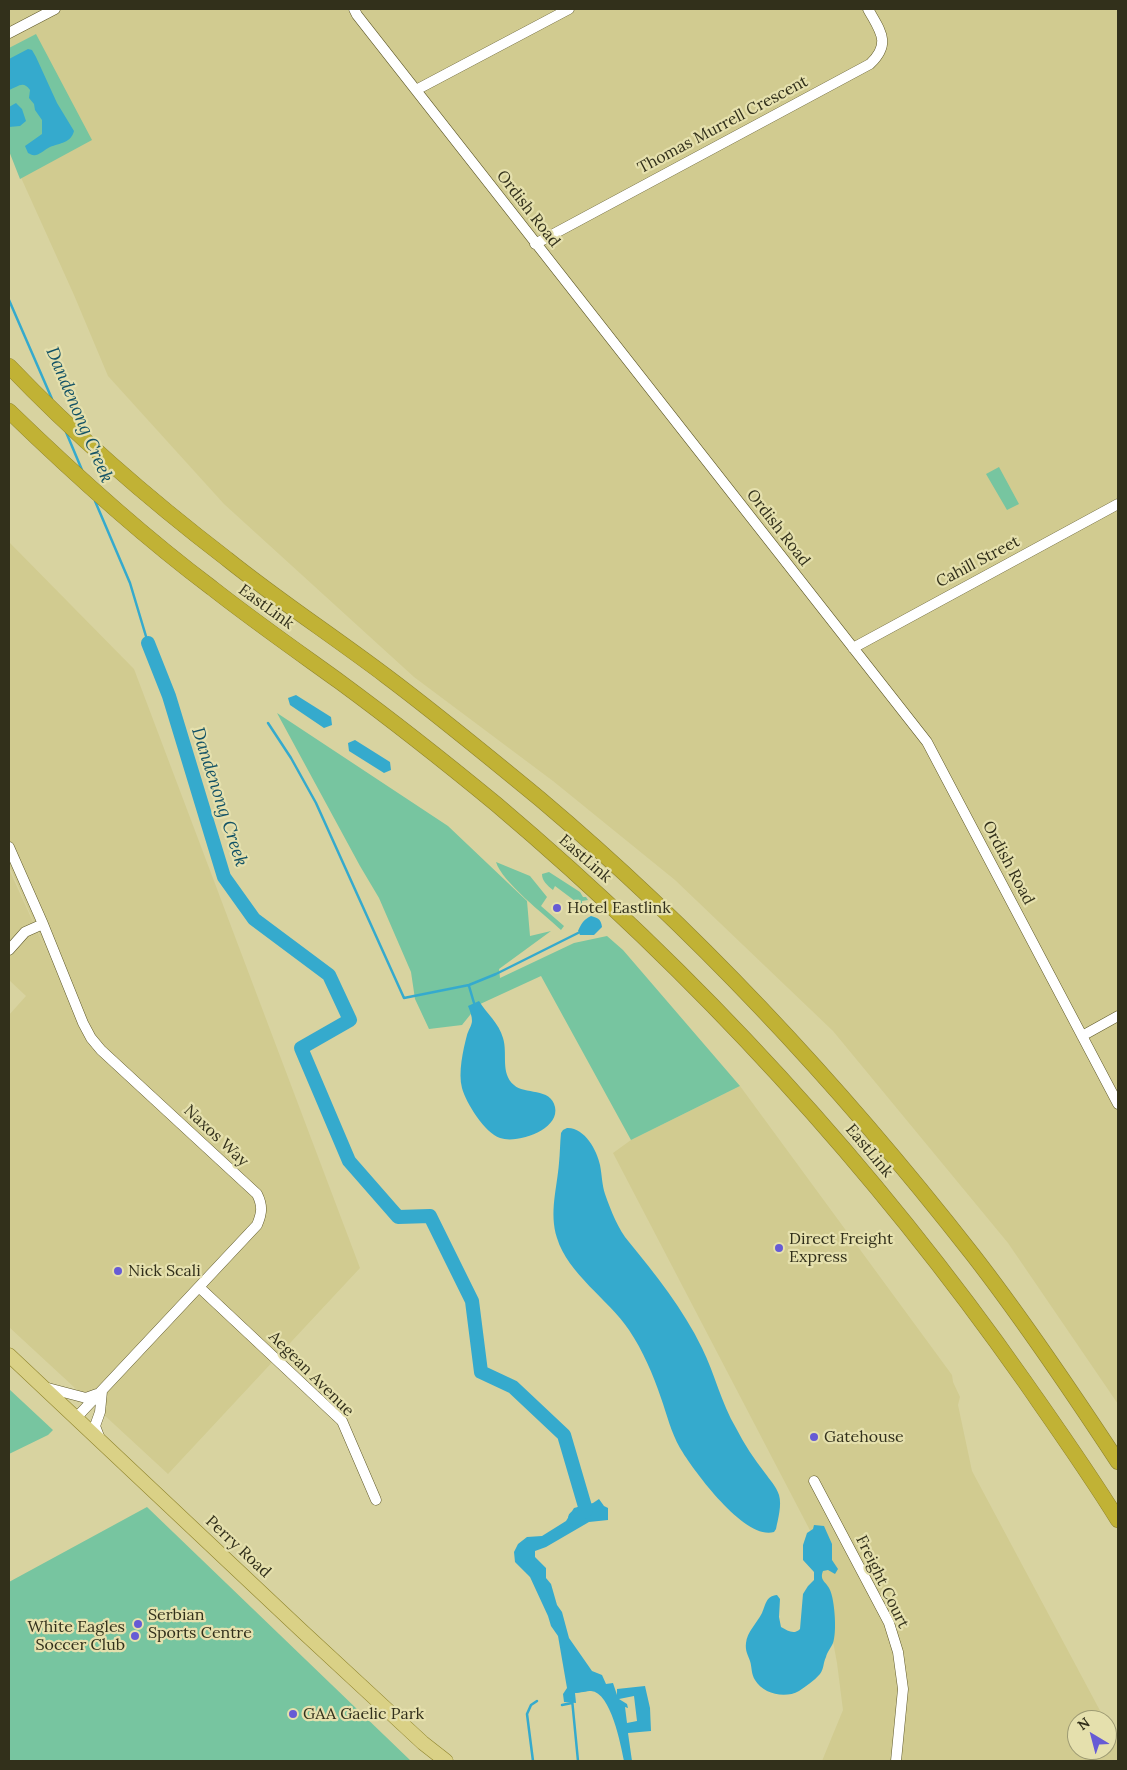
<!DOCTYPE html>
<style>
body{margin:0}
#map{position:relative;width:1127px;height:1770px;overflow:hidden;background:#d8d3a0;font-family:Lora,serif}
canvas{display:block}
.frame{position:absolute;inset:0;border:10px solid #32301b;pointer-events:none}
.north{position:absolute;left:1067px;top:1710px;width:50px;height:50px;box-sizing:border-box;background:#e5e0ad;border:1px solid #9d9a73;border-radius:50%;rotate:323deg;font-size:14px;font-weight:700;line-height:20px;text-align:center;color:#32301b}
.north::after{content:'';display:block;margin:auto;width:18px;height:22px;background:#665bd5;clip-path:polygon(50% 0,100% 100%,50% 72%,0 100%)}
</style>
<div id="map">
<canvas width="1127" height="1770"></canvas>
<div class="frame"></div>
<div class="north">N</div>
</div>
<script>
const g = document.querySelector('canvas').getContext('2d');
g.lineJoin = 'round';
function fill(path, color) { g.fillStyle = color; g.fill(path, 'evenodd'); }
function trace(path, color, width, dash) { g.strokeStyle = color; g.lineWidth = width; g.lineCap = dash ? 'butt' : 'round'; g.setLineDash(dash || []); g.stroke(path); }
function label(font, color, halo, rows, align = 'center') {
  g.font = font + ' Lora,serif'; g.lineWidth = 4.5; g.setLineDash([]); g.textBaseline = 'middle'; g.strokeStyle = halo; g.fillStyle = color; for (const [text, x, y, turn = 0] of rows) {
    g.save(); g.translate(x, y); g.rotate((+turn || 0) * Math.PI / 180); g.textAlign = isNaN(turn) ? turn : align; if (halo) g.strokeText(text, 0, 0); g.fillText(text, 0, 0); g.restore();
  }
}
fill(new Path2D(`
 M 9,9 L 1118,9 L 1118,1404 L 1008,1243 L 833,1031 L 675,880 L 553,781 L 414,677 L 224,504 L 108,376 L 74,295 L 9,151 Z
 M 9,542 L 134,669 L 360,1268 L 168,1474 L 9,1327 L 9,1015 L 26,996 L 9,980 L 9,869 L 53,966 L 9,865 Z
 M 740,1086 L 952,1375 L 953,1382 L 960,1397 L 958,1405 L 972,1471 L 1105,1720 L 1077,1720 L 1077,1750 L 1107,1750 L 1107,1723 L 1118,1744 L 1118,1761 L 822,1761 L 843,1710 L 837,1663 L 814,1538 L 613,1153 L 631,1140 Z`), '#d1cb90');
fill(new Path2D(`
 M 36,34 L 92,140 L 20,179 L 9,151 L 9,48 Z
 M 999,467 L 1019,504 L 1007,510 L 986,474 Z
 M 277,713 L 448,826 L 527,901 L 530,936 L 551,931 L 499,969 L 500,978 L 574,943 L 607,936 L 623,950 L 740,1086 L 631,1140 L 541,976 L 478,1005 L 462,1025 L 429,1029 L 415,999 L 411,972 L 379,898 L 360,866 Z
 M 496,862 L 530,876 L 547,897 L 541,906 L 564,926 L 561,930 C 545,915 502,882 496,862 Z
 M 549,872 L 580,892 L 583,897 L 586,897 L 588,900 L 582,901 L 582,908 L 578,910 L 579,904 L 555,886 L 553,890 C 547,885 542,881 542,874 Z
 M 9,1389 L 53,1430 L 48,1435 L 9,1454 Z
 M 147,1507 L 411,1761 L 9,1761 L 9,1582 Z`), '#77c5a0');
fill(new Path2D(`
 M 28,49 L 32,50 L 36,57 L 57,103 L 74,131 C 71,143 60,143 50,147 C 45,149 41,154 36,155 C 32,156 31,154 28,153 L 25,146 L 42,134 L 42,120 L 35,110 L 34,104 L 29,98 L 30,90 C 23,80 18,87 9,90 L 9,59 Z
 M 16,103 L 22,109 L 26,121 L 20,126 L 9,127 L 9,107 Z
 M 296,695 L 331,717 L 332,725 L 324,728 L 290,705 L 288,698 Z
 M 355,740 L 390,762 L 391,770 L 384,773 L 349,751 L 348,743 Z
 M 591,916 C 598,918 601,919 602,927 L 594,935 L 580,935 L 578,931 C 581,924 584,919 591,916 Z
 M 479,1001 C 487,1014 499,1023 503,1038 C 508,1054 500,1073 514,1085 C 524,1095 551,1087 555,1107 C 560,1130 517,1144 500,1138 C 485,1133 466,1103 462,1088 C 458,1073 463,1050 467,1035 C 468,1031 472,1025 472,1021 C 472,1016 470,1011 468,1006 Z
 M 567,1128 C 584,1127 597,1150 600,1165 C 602,1175 602,1185 605,1194 C 611,1211 618,1229 629,1242 C 656,1275 683,1309 702,1348 C 715,1374 721,1403 736,1428 C 744,1444 754,1459 765,1473 C 770,1480 776,1486 779,1495 C 782,1505 778,1519 776,1529 L 774,1532 C 745,1541 693,1470 680,1448 C 671,1432 667,1415 661,1398 C 653,1374 643,1351 629,1330 C 608,1299 568,1274 557,1238 C 549,1212 557,1189 559,1163 C 560,1153 560,1143 561,1133 L 563,1130 Z
 M 599,1499 L 604,1506 L 608,1508 L 608,1520 L 589,1522 L 546,1547 L 535,1551 L 535,1557 L 546,1568 L 546,1578 L 551,1584 L 557,1605 L 562,1612 L 569,1638 L 592,1671 L 602,1675 L 606,1684 L 613,1683 L 617,1695 L 617,1689 L 645,1686 L 650,1708 L 651,1731 L 628,1733 L 632,1761 L 624,1761 C 621,1746 611,1692 591,1691 C 587,1691 580,1693 575,1693 L 576,1703 L 564,1702 L 563,1694 L 567,1688 L 558,1636 L 551,1626 L 548,1616 L 530,1577 L 515,1562 L 514,1552 L 518,1544 L 527,1537 L 542,1536 L 566,1521 L 574,1508 L 593,1503 ZM 634,1696 L 637,1721 L 627,1723 L 625,1707 L 628,1708 L 627,1704 L 619,1699 Z
 M 814,1525 L 824,1526 L 832,1544 L 832,1560 L 838,1569 L 835,1574 L 828,1570 L 823,1571 C 819,1581 827,1582 830,1590 C 835,1601 837,1633 833,1643 C 831,1648 827,1652 826,1657 C 823,1663 824,1669 820,1674 C 814,1681 806,1686 799,1691 C 785,1699 763,1694 755,1680 C 751,1674 752,1667 750,1661 C 748,1655 745,1651 746,1643 C 747,1632 757,1623 762,1613 C 766,1604 766,1596 777,1595 L 780,1599 L 779,1617 L 781,1627 C 788,1631 794,1635 800,1629 L 803,1594 L 808,1586 L 814,1580 L 814,1572 L 803,1560 L 803,1545 L 807,1533 L 813,1529 Z`), '#35aacd');
trace(new Path2D(`
 M 9,300 L 52,399
 M 66,432 L 82,470
 M 95,501 L 130,583 L 148,643
 M 268,723 L 291,758 L 316,803 L 404,998 L 469,985 L 496,974 L 578,933
 M 469,986 L 474,1003
 M 572,1699 L 578,1761
 M 562,1705 L 572,1703
 M 533,1761 L 527,1714 L 531,1705 L 537,1701`), '#35aacd', 2.5);
trace(new Path2D(`
 M 148,643 L 169,696 L 224,877 L 254,919 L 329,975 L 350,1020 L 301,1048 L 349,1161 L 398,1217 L 430,1216 L 472,1301 L 481,1372 L 513,1387 L 564,1435 L 586,1510 L 575,1518`), '#35aacd', 14);
const minor = new Path2D(`
 M 354,9 L 357,15 L 927,742 L 1118,1104
 M 9,33 L 55,9
 M 416,90 L 569,9
 M 535,244 L 870,64 C 892,43 880,31 868,9
 M 853,648 L 1118,504
 M 9,847 L 43,924 L 83,1023 L 91,1038 L 101,1050 L 257,1194 C 263,1206 262,1213 257,1225 L 76,1418
 M 9,950 L 25,932 L 43,924
 M 1082,1036 L 1118,1016
 M 199,1287 L 342,1421 L 376,1500
 M 44,1387 L 86,1398 L 97,1394
 M 100,1439 L 95,1426 L 100,1412 L 102,1391
 M 814,1481 L 889,1623 L 898,1652 L 903,1689 L 896,1761`);
const major = new Path2D(`
 M 9,1355 L 301,1630 L 423,1743 L 446,1761`);
const highway = new Path2D(`
 M 9,366 C 76,436 150,500 227,559 C 278,600 333,636 386,676 C 438,715 489,757 540,799 C 700,934 844,1090 973,1255 C 1025,1322 1072,1392 1118,1462
 M 9,411 C 73,473 140,534 212,588 C 254,621 297,651 340,682 C 393,721 445,762 496,804 C 697,974 874,1167 1025,1382 C 1057,1428 1089,1473 1118,1520`);
trace(minor, '#5f592a', 11);
trace(major, '#8f842c', 15);
trace(highway, '#8f842c', 16);
trace(minor, '#fff', 10);
trace(major, '#dad186', 14);
trace(highway, '#c1b235', 15);
for (const [x, y, r, color] of [
 [557,908,5,"#665bd5"],
 [779,1248,5,"#665bd5"],
 [118,1271,5,"#665bd5"],
 [814,1437,5,"#665bd5"],
 [138,1624,5,"#665bd5"],
 [135,1636,5,"#665bd5"],
 [293,1714,5,"#665bd5"]
]) { const dot = new Path2D(); dot.arc(x, y, r, 0, 2 * Math.PI); g.fillStyle = color; g.fill(dot); trace(dot, '#e5e0ad', 2); }
label('16px', '#32301b', '#e5e0ad', [
 ["Thomas Murrell Crescent",723,125,-28],
 ["Ordish Road",528,209,52],
 ["Ordish Road",778,528,52],
 ["Cahill Street",978,562,-28],
 ["EastLink",266,607,36],
 ["EastLink",585,859,41],
 ["Ordish Road",1008,863,62],
 ["Naxos Way",216,1136,43],
 ["EastLink",869,1151,50],
 ["Aegean Avenue",311,1374,45],
 ["Perry Road",238,1547,43],
 ["Freight Court",882,1582,64]
]);
label('16px', '#32301b', '#e5e0ad', [
 ["Hotel Eastlink",567,908],
 ["Direct Freight",789,1239],
 ["Express",789,1257],
 ["Nick Scali",128,1271],
 ["Gatehouse",824,1437],
 ["Serbian",148,1615],
 ["Sports Centre",148,1633],
 ["White Eagles",125,1627,"right"],
 ["Soccer Club",125,1645,"right"],
 ["GAA Gaelic Park",303,1714]
], 'left');
label('italic 18px', '#135265', '#e5e0ad', [
 ["Dandenong Creek",79,415,67],
 ["Dandenong Creek",219,797,72]
]);
</script>
